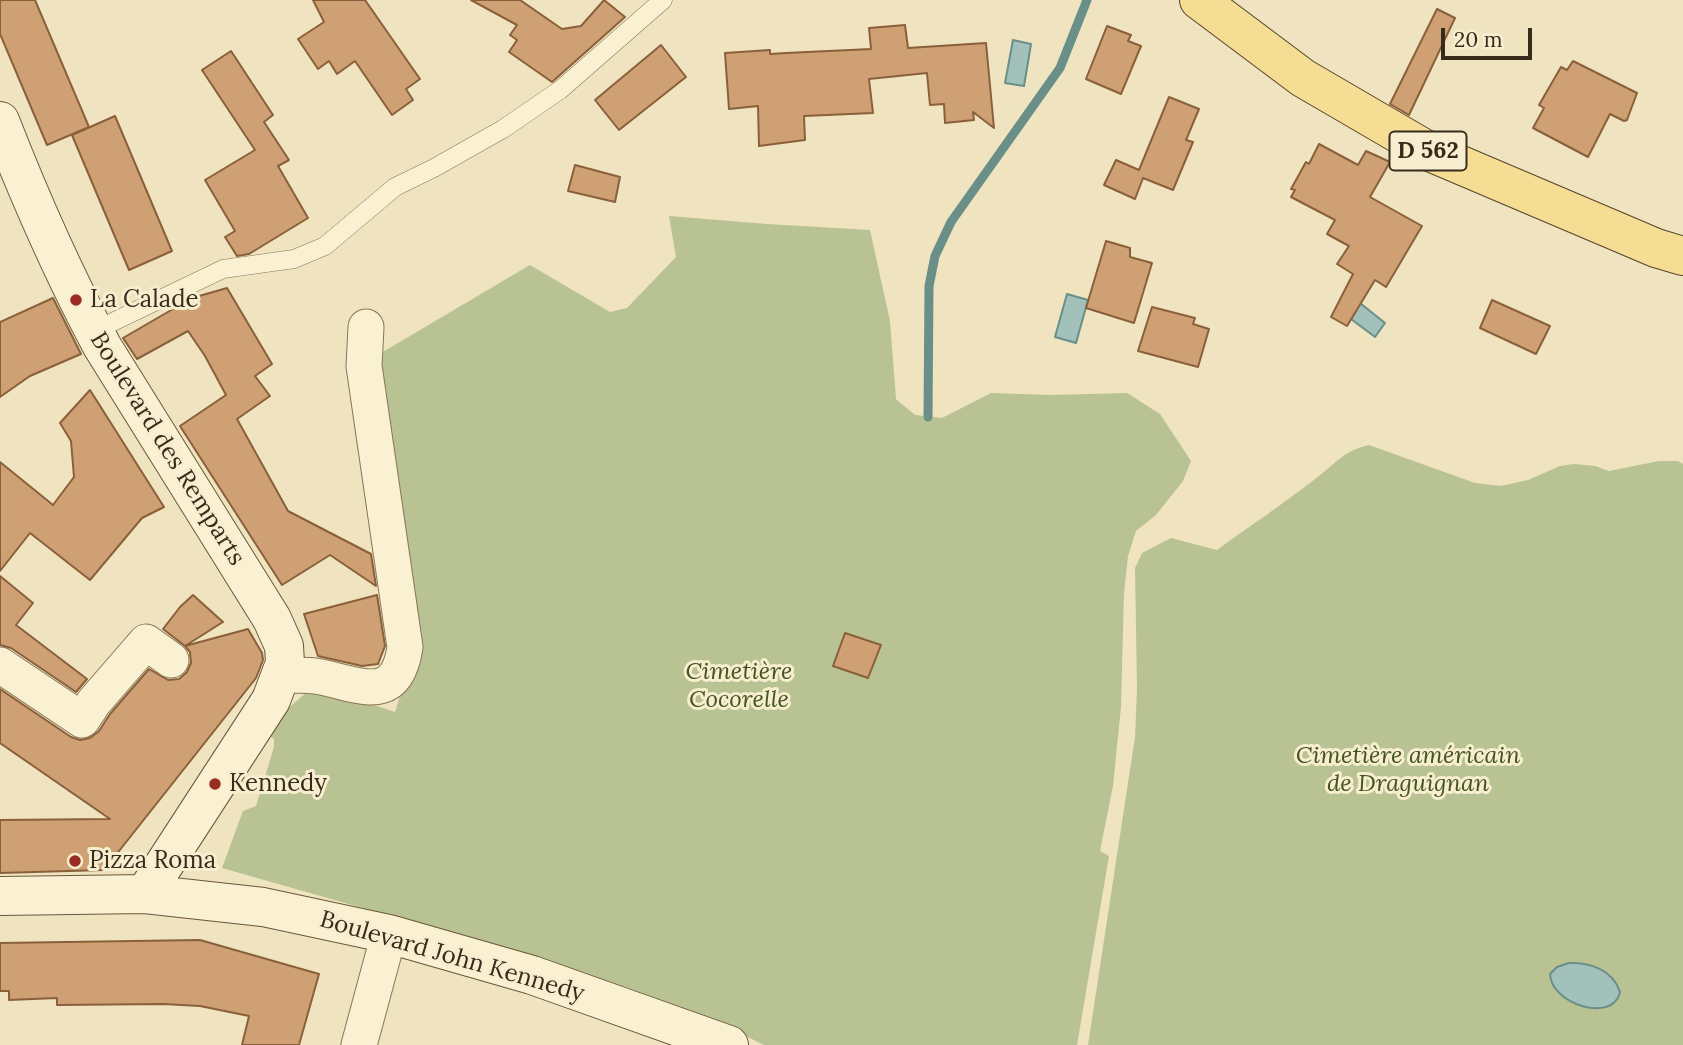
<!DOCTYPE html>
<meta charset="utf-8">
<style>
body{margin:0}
#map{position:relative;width:1683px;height:1045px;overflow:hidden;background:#efe4bf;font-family:Lora,serif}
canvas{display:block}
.scale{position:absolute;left:1441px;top:28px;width:91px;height:32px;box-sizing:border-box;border:4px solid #382b1c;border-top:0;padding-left:9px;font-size:21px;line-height:24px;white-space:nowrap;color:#382b1c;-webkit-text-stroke:5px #f7eecf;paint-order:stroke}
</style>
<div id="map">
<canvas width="1683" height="1045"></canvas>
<div class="scale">20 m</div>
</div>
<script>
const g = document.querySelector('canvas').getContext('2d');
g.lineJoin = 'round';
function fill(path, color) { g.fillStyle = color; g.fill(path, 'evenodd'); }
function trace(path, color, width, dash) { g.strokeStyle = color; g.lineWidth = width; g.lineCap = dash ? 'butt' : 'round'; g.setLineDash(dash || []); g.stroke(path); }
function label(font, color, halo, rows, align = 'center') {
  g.font = font + ' Lora,serif'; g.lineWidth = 6; g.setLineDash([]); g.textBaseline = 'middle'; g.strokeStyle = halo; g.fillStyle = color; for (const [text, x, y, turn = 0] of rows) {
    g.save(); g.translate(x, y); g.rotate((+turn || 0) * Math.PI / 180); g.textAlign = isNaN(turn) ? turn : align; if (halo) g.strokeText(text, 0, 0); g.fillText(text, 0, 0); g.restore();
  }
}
fill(new Path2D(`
 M 669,216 L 767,224 L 870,230 L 890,321 L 896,399 L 915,415 L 942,418 L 991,393 L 1051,395 L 1127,393 L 1160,414 L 1191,461 L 1183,481 L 1156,515 L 1136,531 L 1128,556 L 1124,593 L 1121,707 L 1113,786 L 1100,851 L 1109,856 L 1077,1045 L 764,1045 L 715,1021 L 626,987 L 468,938 L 222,868 L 243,811 L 256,806 L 274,747 L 274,739 L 263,730 L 315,685 L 395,712 L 414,652 L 376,356 L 530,265 L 610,312 L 627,308 L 676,257 Z
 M 1369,445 L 1475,483 L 1501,486 L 1528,480 L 1560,466 L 1574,464 L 1595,466 L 1609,471 L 1659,461 L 1678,461 L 1683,464 L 1683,1045 L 1088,1045 L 1135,737 L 1137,689 L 1135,568 L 1142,553 L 1171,538 L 1217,550 C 1250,526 1283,504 1315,479 C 1337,463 1341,452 1369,445 Z`), '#b9c292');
const water = new Path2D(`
 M 1013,40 L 1031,44 L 1024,86 L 1005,83 Z
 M 1067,294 L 1088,300 L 1076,343 L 1055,337 Z
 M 1355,299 L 1385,323 L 1375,337 L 1343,313 Z
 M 1569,963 C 1590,962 1613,970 1620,992 C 1613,1024 1551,1004 1550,974 L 1557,967 Z`);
fill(water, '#a2c1ba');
trace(water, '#698f88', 2);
trace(new Path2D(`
 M 928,417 L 929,286 L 935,256 L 951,222 L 1060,68 L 1087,0`), '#698f88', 9);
const building = new Path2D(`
 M 0,0 L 35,0 L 89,127 L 47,145 L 0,34 Z
 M 313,0 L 365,0 L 420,79 L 406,89 L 413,100 L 392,115 L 355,61 L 337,74 L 329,61 L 318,69 L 298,39 L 324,22 Z
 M 471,0 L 520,0 L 562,29 L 581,26 L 604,0 L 625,17 L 552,82 L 509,52 L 517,40 L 510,35 L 517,25 Z
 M 1437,9 L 1455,18 L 1409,115 L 1390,104 Z
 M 905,25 L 908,48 L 986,43 L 994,128 L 973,112 L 974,120 L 945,123 L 944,104 L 930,105 L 927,73 L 869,79 L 873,113 L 804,116 L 805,140 L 759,146 L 758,106 L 729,109 L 725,53 L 770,50 L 770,54 L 786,53 L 871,49 L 869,28 Z
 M 1107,26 L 1131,35 L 1128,41 L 1141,46 L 1121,94 L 1086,79 Z
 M 661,45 L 686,77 L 619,130 L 595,100 Z
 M 231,51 L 273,115 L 264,122 L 289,160 L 278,166 L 308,218 L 249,254 L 237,256 L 225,237 L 235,231 L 205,180 L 255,150 L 202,70 Z
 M 1573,61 L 1637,93 L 1627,120 L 1624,121 L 1610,114 L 1588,157 L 1533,128 L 1544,108 L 1539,105 L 1561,67 L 1567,70 Z
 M 1169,97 L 1199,109 L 1186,140 L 1193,142 L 1173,190 L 1143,178 L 1135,199 L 1104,185 L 1116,160 L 1139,170 Z
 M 115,116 L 172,251 L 129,270 L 72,135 Z
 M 1319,144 L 1358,165 L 1366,151 L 1390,162 L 1370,197 L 1422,226 L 1386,287 L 1375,280 L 1347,326 L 1331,317 L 1353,274 L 1337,264 L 1349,246 L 1327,234 L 1335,220 L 1291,197 L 1295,190 L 1291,189 L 1306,162 L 1309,164 Z
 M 575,165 L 620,177 L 615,202 L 568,191 Z
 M 1106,241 L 1130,248 L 1130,257 L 1152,263 L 1134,323 L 1086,308 Z
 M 227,288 L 272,364 L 255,376 L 270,396 L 237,419 L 288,511 L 371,554 L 376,586 L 330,555 L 282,585 L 180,426 L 226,395 L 205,356 L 188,331 L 137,359 L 123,338 L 192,298 Z
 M 53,298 L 81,354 L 30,376 L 0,397 L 0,322 Z
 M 1492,300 L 1550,326 L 1536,354 L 1480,328 Z
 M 1152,307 L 1195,318 L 1193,324 L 1209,329 L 1198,367 L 1138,351 Z
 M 90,390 L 164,507 L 142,518 L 90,580 L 30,533 L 0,571 L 0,462 L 53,505 L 74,477 L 71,441 L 60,423 Z
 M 0,576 L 33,603 L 16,625 L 87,679 L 76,692 L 11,648 L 0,645 Z
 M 193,595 L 223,622 L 185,646 L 163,629 L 180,607 Z
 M 377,595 L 385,646 L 378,664 L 362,666 L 318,656 L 304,614 Z
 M 248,629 L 262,653 L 263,660 L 256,678 L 104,870 L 0,873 L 0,820 L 110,819 L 0,743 L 0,689 L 71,737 L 80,740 L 90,738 L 99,731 L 110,714 L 149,669 L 168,680 L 179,679 L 187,672 L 191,663 L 190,652 L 185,646 Z
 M 845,633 L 881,645 L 868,678 L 833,666 Z
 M 200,940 L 319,974 L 299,1045 L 242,1045 L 249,1016 L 200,1006 L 163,1004 L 57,1005 L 57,998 L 9,1000 L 9,991 L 0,991 L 0,943 Z`);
fill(building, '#cfa073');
trace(building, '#89603b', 2);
const lane = new Path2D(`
 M 94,331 L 223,269 L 294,259 L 325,246 L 395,187 L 434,168 L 503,129 L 560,90 L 663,0`);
const street = new Path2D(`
 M 0,665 L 82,720 L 94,702 L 146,642 L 171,660
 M 281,675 C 292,675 304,675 315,676 C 355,682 396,709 405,647 L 364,366 L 366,327
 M 359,1045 L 389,934`);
const secondary = new Path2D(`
 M 0,121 C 30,198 63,273 102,346 L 272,619 L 284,646 L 285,663 L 271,700 L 145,894
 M 0,896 L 145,894 L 263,907 L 389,934 L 532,975 L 729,1045`);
const primary = new Path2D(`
 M 1199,0 L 1303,78 L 1430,152 L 1656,248 L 1683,256`);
trace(lane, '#897557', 19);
trace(street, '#897557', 37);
trace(secondary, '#6a563a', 40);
trace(primary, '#56422b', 40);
trace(lane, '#faf1d2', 18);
trace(street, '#faf1d2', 35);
trace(secondary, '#faf1d2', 38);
trace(primary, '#f5de94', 38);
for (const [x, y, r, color] of [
 [76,300,7,"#9a2c24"],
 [215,784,7,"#9a2c24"],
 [75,861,7,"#9a2c24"]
]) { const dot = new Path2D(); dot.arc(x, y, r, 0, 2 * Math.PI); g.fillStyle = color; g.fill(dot); trace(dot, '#f7eecf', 2.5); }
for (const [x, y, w] of [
 [1428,151,77]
]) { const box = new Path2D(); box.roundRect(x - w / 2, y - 19.5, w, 39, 5); g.fillStyle = '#f7eecf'; g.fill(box); trace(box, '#382b1c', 2); }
label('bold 23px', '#382b1c', null, [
 ["D 562",1428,151]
]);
label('24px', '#382b1c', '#f7eecf', [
 ["La Calade",90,300],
 ["Kennedy",229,784],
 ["Pizza Roma",89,861]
], 'left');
label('24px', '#382b1c', '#f7eecf', [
 ["Boulevard des Remparts",167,449,58],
 ["Boulevard John Kennedy",452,957,16]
]);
label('italic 24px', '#452', '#f7eecf', [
 ["Cimetière",739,672],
 ["Cocorelle",739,700],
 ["Cimetière américain",1408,756],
 ["de Draguignan",1408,784]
]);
</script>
